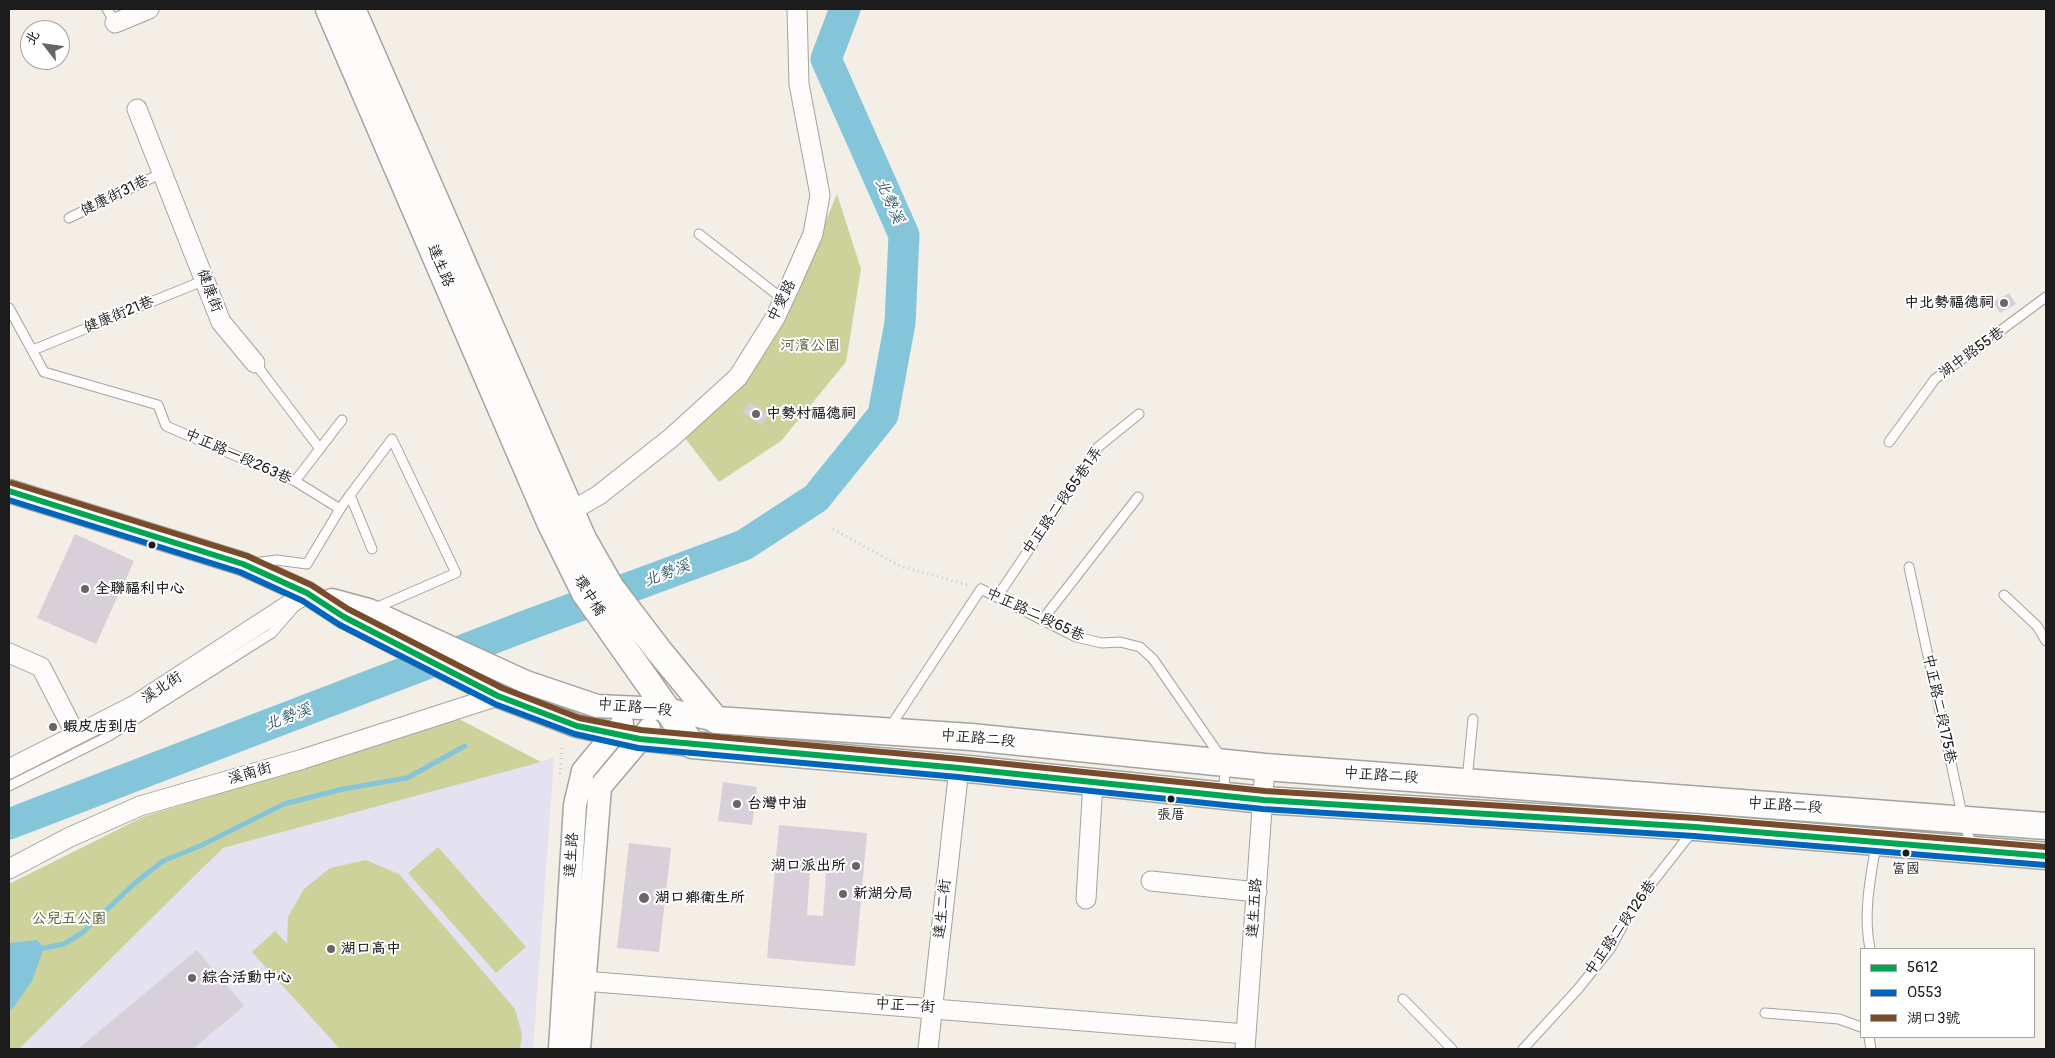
<!DOCTYPE html>
<meta charset="utf-8">
<style>
body{margin:0}
#map{position:relative;width:2055px;height:1058px;overflow:hidden;background:#f3eee6;font-family:Pangolin,"LXGW WenKai TC",sans-serif}
canvas{display:block}
.frame{position:absolute;inset:0;border:10px solid #1c1c1c;pointer-events:none}
.legend{position:absolute;left:1860px;top:948px;width:175px;height:90px;box-sizing:border-box;background:#fff;border:1px solid #a4a4a4;margin:0;padding:6px 9px;list-style:none;font-size:15px;color:#1c1c1c}
.legend li{display:flex;align-items:center;gap:10px;height:25px}
.legend b{width:25px;border:1px solid #a4a4a4}
.north{position:absolute;left:20px;top:20px;width:50px;height:50px;box-sizing:border-box;background:#fff;border:1px solid #a4a4a4;border-radius:50%;rotate:300deg;font-size:14px;font-weight:700;line-height:20px;text-align:center;color:#1c1c1c}
.north::after{content:'';display:block;margin:auto;width:18px;height:22px;background:#676663;clip-path:polygon(50% 0,100% 100%,50% 72%,0 100%)}
</style>
<div id="map">
<canvas width="2055" height="1058"></canvas>
<div class="frame"></div>
<ul class="legend">
<li><b style="height:6px;background:#00a651"></b>5612</li>
<li><b style="height:6px;background:#0065bd"></b>0553</li>
<li><b style="height:6px;background:#7a4b2a"></b>湖口3號</li>
</ul>
<div class="north">北</div>
</div>
<script>
const g = document.querySelector('canvas').getContext('2d');
g.lineJoin = 'round';
function fill(path, color) { g.fillStyle = color; g.fill(path, 'evenodd'); }
function trace(path, color, width, dash) { g.strokeStyle = color; g.lineWidth = width; g.lineCap = dash ? 'butt' : 'round'; g.setLineDash(dash || []); g.stroke(path); }
function label(font, color, halo, rows, align = 'center') {
  g.font = font + ' Pangolin,"LXGW WenKai TC",sans-serif'; g.lineWidth = 4; g.setLineDash([]); g.textBaseline = 'middle'; g.strokeStyle = halo; g.fillStyle = color; for (const [text, x, y, turn = 0] of rows) {
    g.save(); g.translate(x, y); g.rotate((+turn || 0) * Math.PI / 180); g.textAlign = isNaN(turn) ? turn : align; if (halo) g.strokeText(text, 0, 0); g.fillText(text, 0, 0); g.restore();
  }
}
fill(new Path2D(`
 M 554,758 L 533,1049 L 19,1049 L 223,848 Z`), '#e4e1f0');
fill(new Path2D(`
 M 837,194 L 861,269 L 846,362 L 781,441 L 719,482 L 685,438 L 792,302 Z
 M 459,719 L 541,762 L 223,848 L 19,1049 L 9,1049 L 9,884 L 143,817 Z
 M 438,847 L 526,947 L 496,973 L 408,873 Z
 M 366,860 L 399,874 L 515,1009 L 522,1034 L 520,1049 L 340,1049 L 252,952 L 275,931 L 287,944 L 288,917 L 304,889 L 330,868 Z`), '#cdd29b');
fill(new Path2D(`
 M 37,940 L 44,948 L 32,981 L 13,1008 L 9,1011 L 9,943 Z`), '#84c5d9');
trace(new Path2D(`
 M 44,948 L 64,944 L 82,933 L 135,883 L 163,861 L 202,845 L 284,804 L 343,789 L 407,778 L 465,746`), '#84c5d9', 5);
trace(new Path2D(`
 M 9,824 L 528,625 L 744,545 L 816,498 L 883,415 L 900,323 L 904,235 L 826,59 L 845,9`), '#84c5d9', 31);
fill(new Path2D(`
 M 2009,293 L 2016,304 L 2000,313 L 1993,302 Z
 M 750,402 L 769,414 L 762,425 L 743,413 Z
 M 75,534 L 134,561 L 96,644 L 37,618 Z
 M 723,782 L 757,787 L 752,825 L 718,821 Z
 M 779,825 L 867,833 L 855,966 L 767,958 ZM 810,872 L 826,873 L 823,916 L 807,915 Z
 M 629,843 L 671,848 L 659,952 L 617,948 Z
 M 197,950 L 244,1006 L 193,1049 L 78,1049 Z`), '#d8d0d8');
const service = new Path2D(`
 M 107,9 L 115,23
 M 69,218 L 162,173
 M 699,234 L 784,300
 M 9,308 L 44,372 L 158,405 L 166,426 L 295,481 L 340,509 L 307,564 L 277,560 L 253,563
 M 33,350 L 205,280
 M 255,363 L 320,449
 M 1889,442 L 1935,379 L 2046,297
 M 295,481 L 342,420
 M 350,495 L 392,439 L 456,573 L 373,609
 M 340,509 L 350,495 L 372,549
 M 1909,567 L 1963,819 L 1972,847
 M 2004,595 L 2037,626 L 2046,641
 M 997,597 L 1098,447 L 1139,414
 M 1043,619 L 1138,497
 M 890,727 L 981,589 L 1076,637 L 1102,643 L 1120,642 L 1140,647 L 1153,659 L 1225,763 L 1224,793
 M 1467,780 L 1473,719
 M 9,786 L 109,736 L 272,633 L 292,610
 M 1870,949 C 1863,914 1870,880 1876,845
 M 1403,999 L 1452,1049
 M 1765,1013 L 1839,1019 L 1861,1027
 M 1869,1037 L 1871,1049
 M 1523,1049 L 1578,989 L 1610,949 L 1633,907 L 1692,832`);
const minor = new Path2D(`
 M 115,23 L 149,9
 M 137,109 L 221,322 L 255,363
 M 561,517 L 599,495 L 671,438 L 738,377 L 775,318 L 790,286 L 813,234 L 820,195 L 799,84 L 797,9
 M 9,653 L 41,667 L 76,735
 M 9,769 L 135,705 L 307,593
 M 9,869 L 70,837 L 140,806 L 303,759 L 498,696
 M 1151,881 L 1257,892
 M 1086,899 L 1093,782
 M 571,980 L 1246,1034
 M 928,1049 L 959,768
 M 1245,1049 L 1265,767`);
const tertiary = new Path2D(`
 M 9,491 L 243,564 L 307,593 L 344,617 L 498,696 L 577,726 L 640,739 L 692,745
 M 332,600 L 369,610 L 526,682 L 597,706 L 665,709 L 716,720
 M 560,1049 L 575,805 L 583,771 L 622,724
 M 579,1049 L 600,787 L 649,729`);
const secondary = new Path2D(`
 M 329,9 L 550,522 L 585,593 L 692,745 L 959,768 L 1264,800 L 1695,827 L 2046,856
 M 352,9 L 583,539 L 611,588 L 659,651 L 716,720 L 971,737 L 1265,767 L 2046,826`);
trace(service, '#a5a39e', 11);
trace(minor, '#a5a39e', 21);
trace(tertiary, '#a5a39e', 25);
trace(secondary, '#a5a39e', 29);
trace(new Path2D(`
 M 833,529 L 900,566 L 968,585
 M 560,774 L 562,748`), '#c9c9c7', 3, [1, 4]);
trace(service, '#fdfcfb', 9);
trace(minor, '#fdfcfb', 19);
trace(tertiary, '#fdfcfb', 22);
trace(secondary, '#fdfcfb', 26);
trace(new Path2D(`
 M 9,491 L 243,564 L 307,593 L 344,617 L 498,696 L 577,726 L 640,739 L 959,768 L 1264,800 L 1695,827 L 2046,856`), '#00a651', 6);
trace(new Path2D(`
 M 9,500 L 240,572 L 303,601 L 340,625 L 495,704 L 575,734 L 638,748 L 958,777 L 1263,809 L 1694,836 L 2045,865`), '#0065bd', 6);
trace(new Path2D(`
 M 12,483 L 247,556 L 311,585 L 348,609 L 502,688 L 579,718 L 641,730 L 960,759 L 1265,791 L 1696,818 L 2046,847`), '#7a4b2a', 6);
for (const [x, y, r, color] of [
 [2004,303,5,"#676663"],
 [756,414,5,"#676663"],
 [152,545,4.5,"#1c1c1c"],
 [85,589,5,"#676663"],
 [53,727,5,"#676663"],
 [1171,799,4.5,"#1c1c1c"],
 [737,804,5,"#676663"],
 [1906,853,4.5,"#1c1c1c"],
 [856,866,5,"#676663"],
 [843,894,5,"#676663"],
 [644,898,6,"#676663"],
 [331,949,5,"#676663"],
 [192,978,5,"#676663"]
]) { const dot = new Path2D(); dot.arc(x, y, r, 0, 2 * Math.PI); g.fillStyle = color; g.fill(dot); trace(dot, '#fff', 2); }
label('14px', '#1c1c1c', '#fff', [
 ["張厝",1171,815],
 ["富國",1906,869]
]);
label('15px', '#1c1c1c', '#fff', [
 ["健康街31巷",115,196,-26],
 ["達生路",440,266,67],
 ["健康街",209,291,69],
 ["中愛路",782,301,-63],
 ["健康街21巷",119,315,-22],
 ["湖中路55巷",1972,353,-36],
 ["中正路一段263巷",238,457,24],
 ["中正路二段65巷1弄",1063,501,-55],
 ["環中橋",589,596,58],
 ["中正路二段65巷",1035,615,25],
 ["溪北街",162,688,-33],
 ["中正路一段",635,708,5],
 ["中正路二段175巷",1939,709,78],
 ["中正路二段",978,739,5],
 ["溪南街",250,774,-16],
 ["中正路二段",1381,776,4],
 ["中正路二段",1785,806,4],
 ["達生路",572,855,-86],
 ["達生五路",1255,908,-86],
 ["達生二街",943,909,-84],
 ["中正路二段126巷",1621,928,-55],
 ["中正一街",905,1006,4]
]);
label('bold 15px', '#1c1c1c', '#fff', [
 ["中北勢福德祠",1994,303,"right"],
 ["中勢村福德祠",766,414],
 ["全聯福利中心",95,589],
 ["蝦皮店到店",63,727],
 ["台灣中油",747,804],
 ["湖口派出所",846,866,"right"],
 ["新湖分局",853,894],
 ["湖口鄉衛生所",655,898],
 ["湖口高中",341,949],
 ["綜合活動中心",202,978]
], 'left');
label('15px', '#565c36', '#fff', [
 ["河濱公園",810,346],
 ["公兒五公園",69,919]
]);
label('italic 16px', '#36606f', '#fff', [
 ["北勢溪",889,201,66],
 ["北勢溪",667,574,-21],
 ["北勢溪",288,718,-21]
]);
</script>
